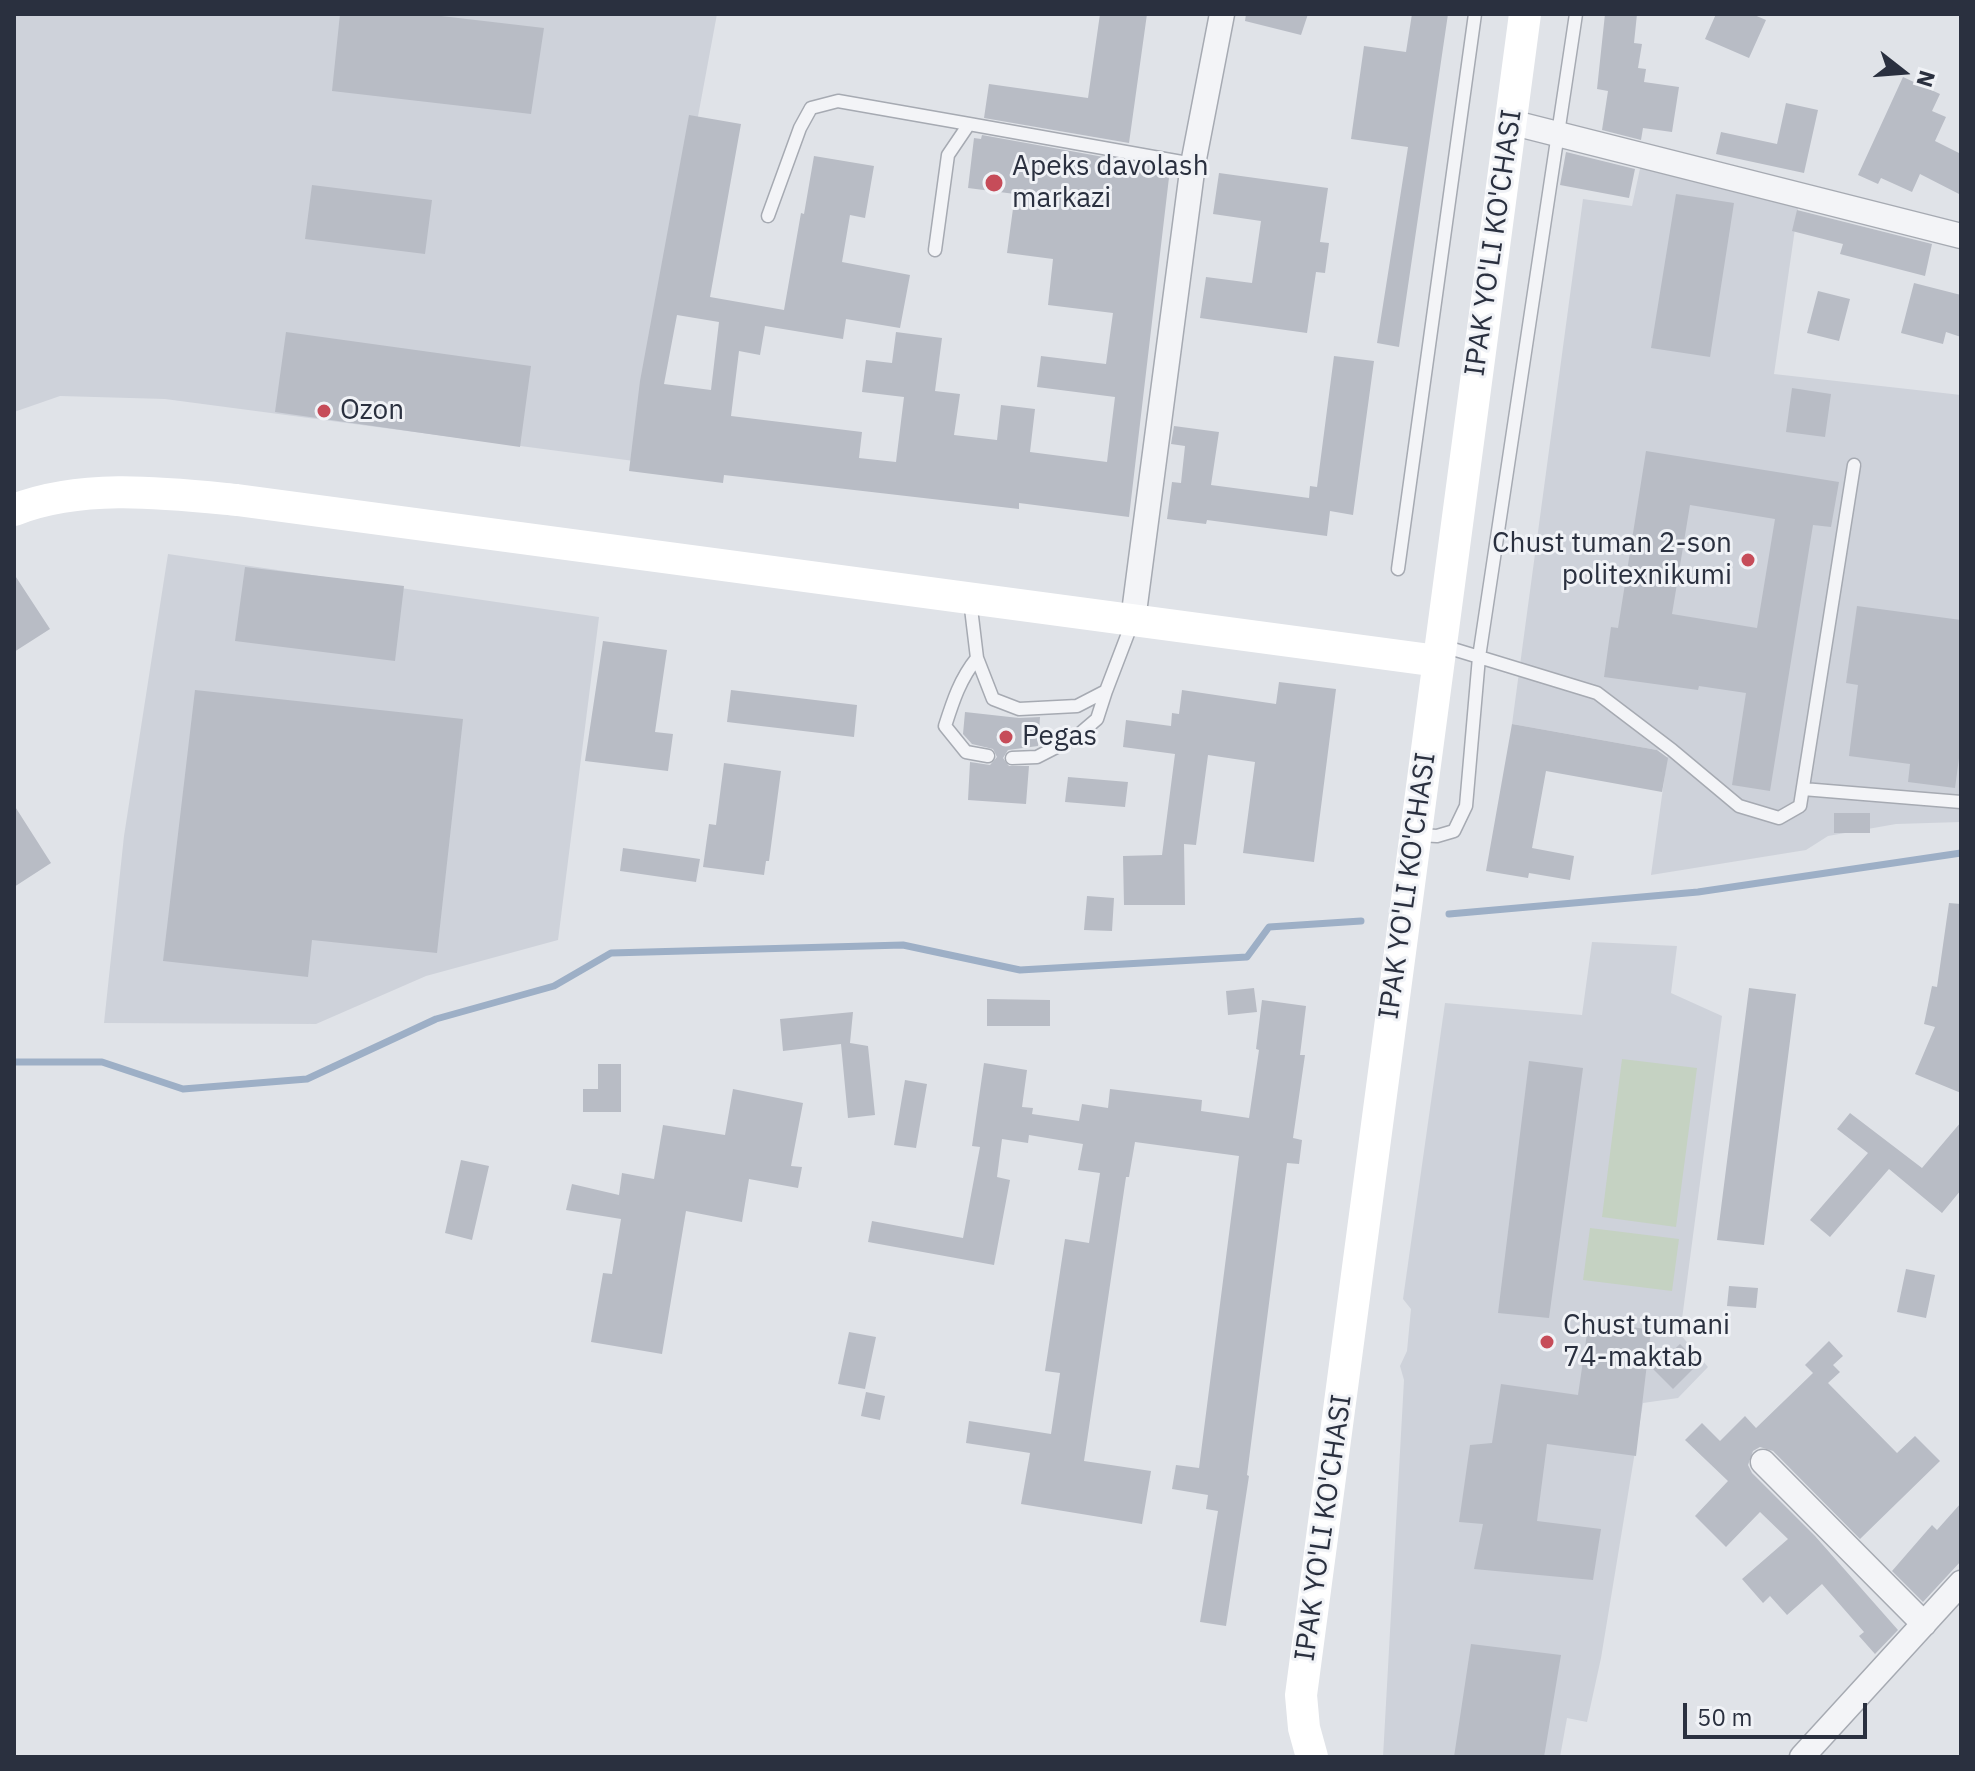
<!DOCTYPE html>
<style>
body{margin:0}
#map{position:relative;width:1975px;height:1771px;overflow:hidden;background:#e0e3e8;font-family:"IBM Plex Sans",sans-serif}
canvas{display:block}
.frame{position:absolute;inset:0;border:16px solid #2a303f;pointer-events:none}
.north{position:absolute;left:1863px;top:32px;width:80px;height:80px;-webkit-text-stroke:6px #f0f2f6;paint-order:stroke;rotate:107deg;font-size:22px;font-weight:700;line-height:32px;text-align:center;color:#2a303f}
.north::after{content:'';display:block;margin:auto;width:28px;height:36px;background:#2a303f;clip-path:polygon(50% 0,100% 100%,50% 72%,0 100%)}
.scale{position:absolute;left:1683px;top:1703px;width:184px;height:36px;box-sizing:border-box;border:4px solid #2a303f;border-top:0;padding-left:10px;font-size:24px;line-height:28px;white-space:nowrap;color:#2a303f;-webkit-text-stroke:6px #f0f2f6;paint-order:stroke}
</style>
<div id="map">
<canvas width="1975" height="1771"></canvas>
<div class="frame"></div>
<div class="north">N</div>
<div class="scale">50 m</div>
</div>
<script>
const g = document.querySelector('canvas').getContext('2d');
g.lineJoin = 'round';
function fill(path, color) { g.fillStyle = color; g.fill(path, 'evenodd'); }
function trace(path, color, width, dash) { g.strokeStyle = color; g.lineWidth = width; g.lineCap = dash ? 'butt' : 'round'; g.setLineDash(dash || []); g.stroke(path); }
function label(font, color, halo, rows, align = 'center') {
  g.font = font + ' "IBM Plex Sans",sans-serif'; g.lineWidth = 6; g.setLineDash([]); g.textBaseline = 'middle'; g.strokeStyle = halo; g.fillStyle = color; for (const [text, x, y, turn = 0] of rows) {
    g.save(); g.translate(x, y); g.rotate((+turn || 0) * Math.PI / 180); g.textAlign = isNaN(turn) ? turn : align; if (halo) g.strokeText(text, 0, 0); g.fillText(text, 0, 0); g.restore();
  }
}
fill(new Path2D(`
 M 14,14 L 717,14 L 634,461 L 165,399 L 60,396 L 14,412 Z
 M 1641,164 L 1798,208 L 1774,374 L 1961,395 L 1961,822 L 1896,824 L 1828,836 L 1806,850 L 1651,875 L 1668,752 L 1512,724 L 1583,199 L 1632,206 Z
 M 168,554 L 599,617 L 558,940 L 426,976 L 316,1024 L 104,1023 L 124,836 Z
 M 1592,942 L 1677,946 L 1671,993 L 1722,1016 L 1680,1334 L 1708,1367 L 1678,1398 L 1643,1403 L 1601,1658 L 1587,1722 L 1567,1718 L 1560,1757 L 1383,1757 L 1404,1380 L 1400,1366 L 1407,1351 L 1411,1309 L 1403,1299 L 1445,1003 L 1582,1015 Z`), '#ced2da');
fill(new Path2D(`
 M 1622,1059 L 1697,1068 L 1676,1227 L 1602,1217 Z
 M 1590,1228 L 1679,1239 L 1672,1291 L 1583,1280 Z`), '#c5d2c2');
trace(new Path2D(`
 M 1449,914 L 1698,892 L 1961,853
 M 14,1062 L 102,1062 L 183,1089 L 307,1079 L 436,1019 L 554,986 L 611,953 L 903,945 L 1020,970 L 1247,957 L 1269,927 L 1361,921`), '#9dafc6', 7);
fill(new Path2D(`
 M 340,14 L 424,14 L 544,28 L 531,114 L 332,91 Z
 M 1100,14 L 1147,14 L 1129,143 L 984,118 L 989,84 L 1088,98 Z
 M 1246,14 L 1308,14 L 1301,35 L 1245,21 Z
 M 1412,14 L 1448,14 L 1399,347 L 1377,343 L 1408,147 L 1351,139 L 1364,46 L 1406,52 Z
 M 1605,14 L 1637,14 L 1634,43 L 1642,44 L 1638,68 L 1646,69 L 1644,82 L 1679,87 L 1672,132 L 1643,128 L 1641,140 L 1602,130 L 1608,91 L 1597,89 Z
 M 1716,14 L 1752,14 L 1766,20 L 1749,58 L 1705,39 Z
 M 1903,77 L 1940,94 L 1932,111 L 1946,117 L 1935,141 L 1961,154 L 1961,195 L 1920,174 L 1912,192 L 1881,178 L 1878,184 L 1858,175 Z
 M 1786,103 L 1818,110 L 1804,173 L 1716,154 L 1721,132 L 1777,144 Z
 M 689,115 L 741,124 L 710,297 L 784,310 L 801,213 L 804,214 L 814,156 L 874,166 L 865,218 L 850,215 L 842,262 L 910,275 L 900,328 L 846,319 L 843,339 L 765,326 L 760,355 L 739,351 L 731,416 L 862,432 L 859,458 L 896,462 L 904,397 L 862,392 L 866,360 L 892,363 L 896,332 L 942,338 L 935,391 L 960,394 L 954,435 L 997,440 L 1001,405 L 1035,409 L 1030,452 L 1107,462 L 1115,397 L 1037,387 L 1041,356 L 1106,364 L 1113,313 L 1048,305 L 1053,259 L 1007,253 L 1015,194 L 968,188 L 974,138 L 981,139 L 982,135 L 1170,169 L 1129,517 L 1019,503 L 1019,509 L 724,475 L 723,483 L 629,471 L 640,381 ZM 677,315 L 719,322 L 711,390 L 664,384 Z
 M 1566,152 L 1635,169 L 1629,198 L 1560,185 Z
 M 1219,173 L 1328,188 L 1320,242 L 1329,243 L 1325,273 L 1316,272 L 1307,333 L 1200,318 L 1206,277 L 1252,283 L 1261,221 L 1213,214 Z
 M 312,185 L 432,200 L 425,254 L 305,239 Z
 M 1676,194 L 1734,203 L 1710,357 L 1651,348 Z
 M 1797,210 L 1932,244 L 1925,276 L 1840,254 L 1843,244 L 1792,231 Z
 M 1914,283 L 1961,295 L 1961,337 L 1946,332 L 1943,344 L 1901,333 Z
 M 1818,291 L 1850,299 L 1839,341 L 1807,333 Z
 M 286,332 L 531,366 L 520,447 L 275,412 Z
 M 1334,356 L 1374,361 L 1353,515 L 1330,511 L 1327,536 L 1207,520 L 1206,524 L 1167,519 L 1172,482 L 1181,483 L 1185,446 L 1171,444 L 1174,426 L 1219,432 L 1211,485 L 1309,498 L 1310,486 L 1317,487 Z
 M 1792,388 L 1831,394 L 1825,437 L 1786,432 Z
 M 1646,451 L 1839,482 L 1831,527 L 1813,525 L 1770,791 L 1732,785 L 1746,693 L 1699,686 L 1698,690 L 1604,677 L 1611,627 L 1618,628 ZM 1690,505 L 1775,519 L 1757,628 L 1672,614 Z
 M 245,567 L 404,586 L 395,661 L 235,641 Z
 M 14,574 L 50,629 L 14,652 Z
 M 1857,606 L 1961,620 L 1961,743 L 1955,788 L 1908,782 L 1910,764 L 1849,756 L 1858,685 L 1846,683 Z
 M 603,641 L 667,650 L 655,732 L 673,734 L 668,771 L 585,761 Z
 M 1279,682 L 1336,689 L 1314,862 L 1243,853 L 1255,762 L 1208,755 L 1196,845 L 1184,844 L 1185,905 L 1124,905 L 1123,856 L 1162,855 L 1175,754 L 1123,747 L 1126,720 L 1171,726 L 1172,713 L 1179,714 L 1182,690 L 1276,704 Z
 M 195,690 L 463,719 L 437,953 L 312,940 L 308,977 L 163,961 Z
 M 731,690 L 857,705 L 854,737 L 727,722 Z
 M 965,712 L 1019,718 L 1040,717 L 1038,746 L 1008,750 L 1003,758 L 1009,766 L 1029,766 L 1026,804 L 968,800 L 970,762 L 990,765 L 997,757 L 993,749 L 972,744 L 963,734 Z
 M 1512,724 L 1657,750 L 1668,758 L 1662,792 L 1546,771 L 1532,848 L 1574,856 L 1570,880 L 1529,873 L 1528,878 L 1486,871 Z
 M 724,763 L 781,771 L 769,861 L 766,861 L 764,875 L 703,867 L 709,824 L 716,825 Z
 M 1068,777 L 1128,782 L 1125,807 L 1065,802 Z
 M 14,805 L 51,863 L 14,887 Z
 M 1834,813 L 1870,813 L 1870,833 L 1834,833 Z
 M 623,848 L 700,859 L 696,882 L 620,871 Z
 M 1087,896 L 1114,898 L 1112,931 L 1084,930 Z
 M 1949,903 L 1961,904 L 1961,1093 L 1915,1074 L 1935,1027 L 1924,1024 L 1932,986 L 1937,987 Z
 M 1254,988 L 1257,1012 L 1228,1015 L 1226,991 Z
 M 1749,988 L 1796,994 L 1764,1245 L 1717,1240 Z
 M 987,999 L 1050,1000 L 1050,1026 L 987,1026 Z
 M 1262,1000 L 1306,1006 L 1300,1055 L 1305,1055 L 1293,1138 L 1302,1140 L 1299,1164 L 1287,1163 L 1247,1475 L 1249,1476 L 1226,1626 L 1200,1622 L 1218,1511 L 1206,1509 L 1208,1495 L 1172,1489 L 1176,1465 L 1199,1468 L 1239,1156 L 1135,1142 L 1129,1177 L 1126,1177 L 1084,1461 L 1151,1471 L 1142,1524 L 1021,1504 L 1030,1453 L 966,1443 L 969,1421 L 1051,1434 L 1060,1373 L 1045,1371 L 1065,1239 L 1089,1243 L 1100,1173 L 1078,1170 L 1083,1144 L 1029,1135 L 1028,1143 L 1002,1139 L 997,1177 L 1010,1180 L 994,1265 L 868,1242 L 872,1221 L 963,1238 L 980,1147 L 972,1146 L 984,1063 L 1027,1070 L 1022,1107 L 1033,1108 L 1032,1114 L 1079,1121 L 1082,1104 L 1108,1108 L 1110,1089 L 1202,1100 L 1201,1111 L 1249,1118 L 1259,1050 L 1256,1049 Z
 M 853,1012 L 850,1043 L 868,1046 L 875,1115 L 848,1118 L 841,1044 L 783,1051 L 780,1019 Z
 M 1529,1061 L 1583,1068 L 1549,1318 L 1498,1313 Z
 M 598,1064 L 621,1064 L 621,1112 L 583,1112 L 583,1089 L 598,1089 Z
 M 905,1080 L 927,1084 L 916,1148 L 894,1145 Z
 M 733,1089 L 803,1103 L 791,1166 L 802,1167 L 798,1188 L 749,1179 L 742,1222 L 686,1211 L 662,1354 L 591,1342 L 603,1273 L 612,1274 L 621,1219 L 566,1210 L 572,1184 L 619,1195 L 622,1173 L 654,1179 L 663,1125 L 725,1135 Z
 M 1850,1113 L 1922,1168 L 1961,1122 L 1961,1190 L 1942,1213 L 1889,1169 L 1830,1237 L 1810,1220 L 1868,1153 L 1837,1129 Z
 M 461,1160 L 489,1166 L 472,1240 L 445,1233 Z
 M 1906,1269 L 1935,1275 L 1926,1318 L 1897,1312 Z
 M 1729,1286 L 1758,1288 L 1756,1308 L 1727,1306 Z
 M 1589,1320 L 1651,1330 L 1636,1456 L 1547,1444 L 1537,1521 L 1601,1529 L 1593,1580 L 1474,1569 L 1483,1524 L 1459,1522 L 1470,1445 L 1492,1443 L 1501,1384 L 1578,1395 Z
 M 849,1332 L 876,1337 L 865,1389 L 838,1384 Z
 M 1829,1341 L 1843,1356 L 1833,1365 L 1840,1372 L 1828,1383 L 1897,1453 L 1915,1436 L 1940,1461 L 1860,1539 L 1773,1451 L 1760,1447 L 1753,1451 L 1748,1465 L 1752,1473 L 1815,1536 L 1898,1630 L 1875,1654 L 1859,1636 L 1864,1632 L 1822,1584 L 1787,1615 L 1770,1596 L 1763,1603 L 1742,1579 L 1788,1539 L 1760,1512 L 1726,1547 L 1695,1516 L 1728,1481 L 1685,1440 L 1702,1423 L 1720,1441 L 1745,1416 L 1756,1428 L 1813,1373 L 1805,1365 Z
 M 1680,1344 L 1699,1363 L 1673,1389 L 1653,1369 Z
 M 866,1392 L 885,1396 L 880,1420 L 861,1416 Z
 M 1961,1503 L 1961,1561 L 1923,1602 L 1892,1571 L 1932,1525 L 1937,1530 Z
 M 1471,1644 L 1561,1655 L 1544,1757 L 1454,1757 Z`), '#b8bcc5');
const service = new Path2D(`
 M 768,216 L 800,128 L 811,108 L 838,101 L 969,124
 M 935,250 L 948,155 L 969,124 L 1193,164
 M 1398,569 L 1475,14
 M 970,600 L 977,658 L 993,699 L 1019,709 L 1077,706 L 1106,691 L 1132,623
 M 1443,646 L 1597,693 L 1672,750 L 1739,806 L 1779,818 L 1800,806 L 1854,465
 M 977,658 C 960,679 953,701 945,726 L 966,752 L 988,756
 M 1012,758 L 1037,757 L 1076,737 L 1097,719 L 1106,691
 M 1803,789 L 1961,802
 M 1418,835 L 1437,836 L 1454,831 L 1466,806 L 1479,657 L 1576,14`);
const minor = new Path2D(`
 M 1510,122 L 1961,236
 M 1133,620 L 1193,164 L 1222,14
 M 1763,1462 L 1924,1624
 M 1802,1757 L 1961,1583`);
trace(service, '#a6aab2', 15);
trace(minor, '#a6aab2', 27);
trace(service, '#f3f4f7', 12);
trace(minor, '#f3f4f7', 24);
trace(new Path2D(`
 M 14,510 C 83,483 165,493 237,500 L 1438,661
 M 1312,1757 L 1304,1728 L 1301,1695 L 1525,14`), '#fff', 32);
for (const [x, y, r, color] of [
 [994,183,10,"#c64c59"],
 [324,411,8,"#c64c59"],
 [1748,560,8,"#c64c59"],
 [1006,737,8,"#c64c59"],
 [1547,1342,8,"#c64c59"]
]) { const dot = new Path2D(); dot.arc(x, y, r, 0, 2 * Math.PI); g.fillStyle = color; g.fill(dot); trace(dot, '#f0f2f6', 3); }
label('28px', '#2a303f', '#f0f2f6', [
 ["Apeks davolash",1012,167],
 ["markazi",1012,199],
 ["Ozon",340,411],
 ["Chust tuman 2-son",1732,544,"right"],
 ["politexnikumi",1732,576,"right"],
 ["Pegas",1022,737],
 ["Chust tumani",1563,1326],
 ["74-maktab",1563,1358]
], 'left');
label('28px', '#2a303f', '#f0f2f6', [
 ["IPAK YO'LI KO'CHASI",1494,243,-82],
 ["IPAK YO'LI KO'CHASI",1408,886,-82],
 ["IPAK YO'LI KO'CHASI",1324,1528,-82]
]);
</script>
